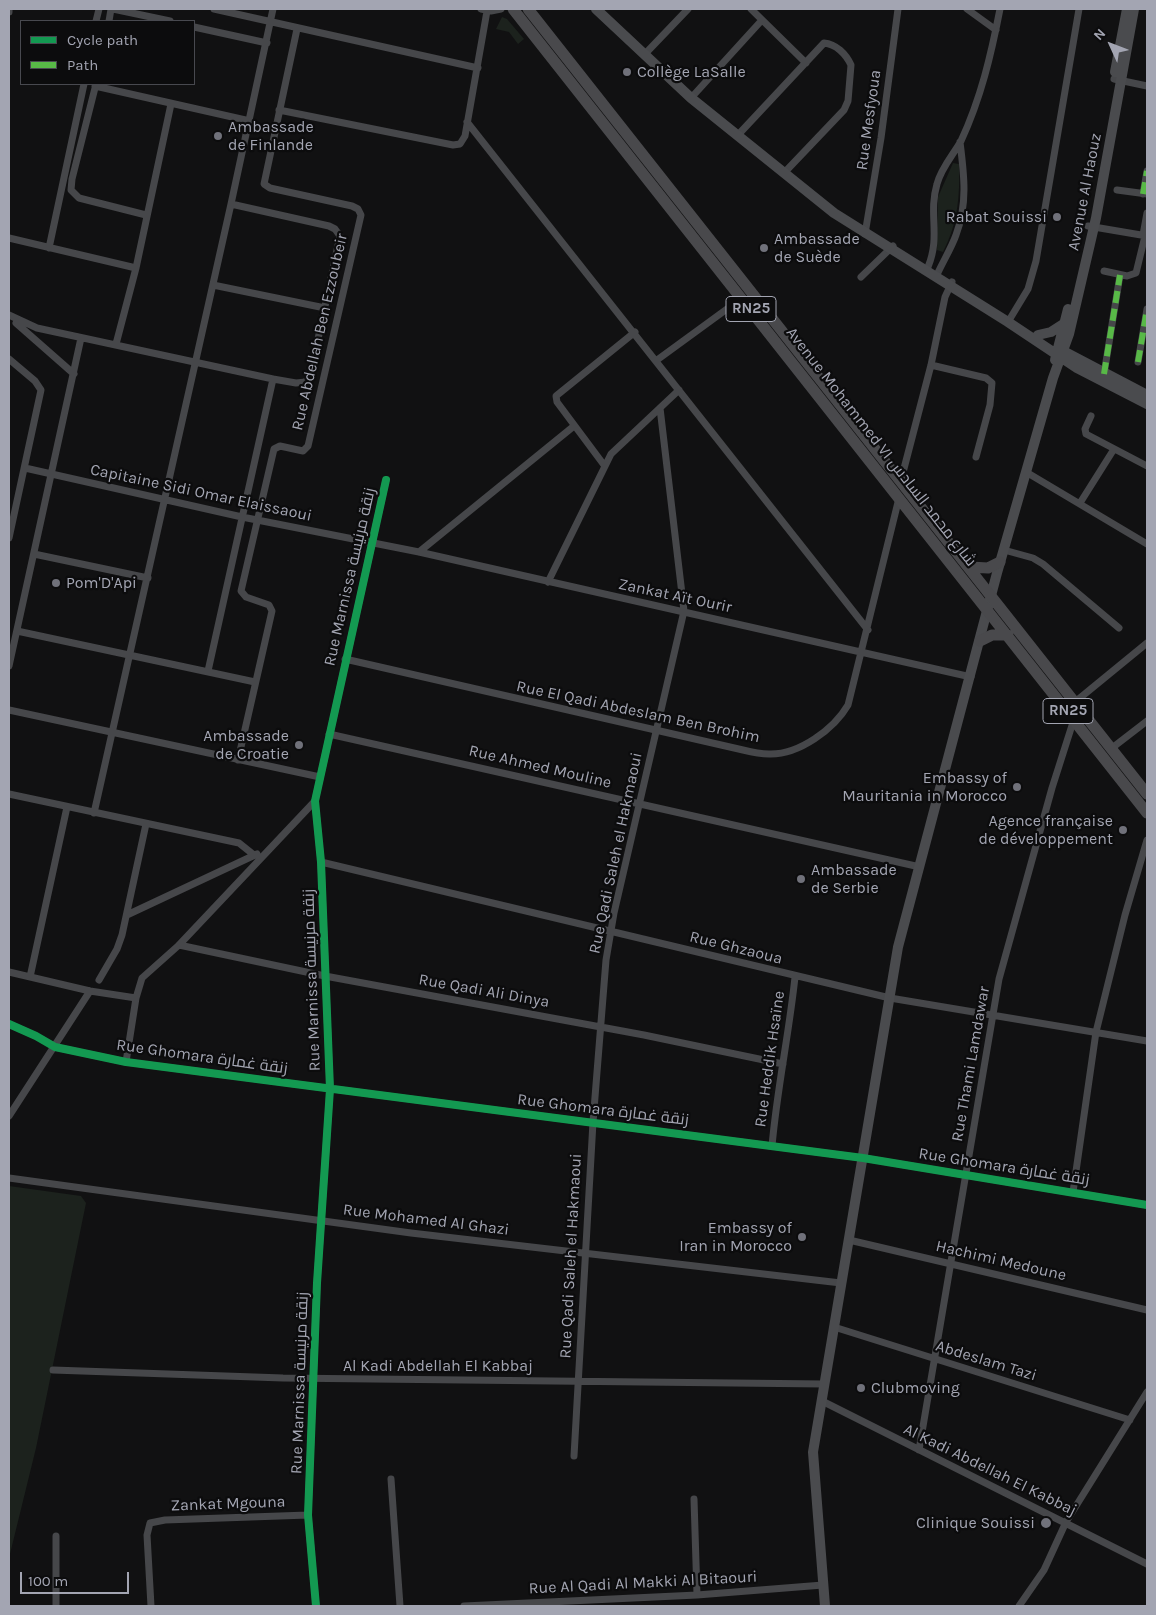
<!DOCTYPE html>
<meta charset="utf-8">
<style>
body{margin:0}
#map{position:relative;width:1156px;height:1615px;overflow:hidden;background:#111112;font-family:Karla,sans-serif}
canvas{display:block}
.frame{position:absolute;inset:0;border:10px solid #a3a5b2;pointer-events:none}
.legend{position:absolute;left:20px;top:20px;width:175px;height:65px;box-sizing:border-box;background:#0c0c0d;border:1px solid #48494f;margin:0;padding:6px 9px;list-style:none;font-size:15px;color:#a3a5b2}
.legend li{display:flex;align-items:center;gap:10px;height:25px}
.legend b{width:25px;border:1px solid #48494f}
.north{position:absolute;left:1086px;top:20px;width:50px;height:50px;-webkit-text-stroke:4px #0c0c0d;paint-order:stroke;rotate:313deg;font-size:14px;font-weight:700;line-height:20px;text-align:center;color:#a3a5b2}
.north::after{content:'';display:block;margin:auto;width:18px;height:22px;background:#a3a5b2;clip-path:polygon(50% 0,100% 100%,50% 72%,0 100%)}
.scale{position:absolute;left:20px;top:1572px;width:109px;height:22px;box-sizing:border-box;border:2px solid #a3a5b2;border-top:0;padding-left:6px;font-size:15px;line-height:18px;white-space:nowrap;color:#a3a5b2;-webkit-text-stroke:4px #0c0c0d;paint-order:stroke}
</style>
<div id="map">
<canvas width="1156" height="1615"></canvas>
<div class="frame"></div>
<ul class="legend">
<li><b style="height:6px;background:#139951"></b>Cycle path</li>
<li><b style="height:6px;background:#58b947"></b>Path</li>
</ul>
<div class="north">N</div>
<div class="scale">100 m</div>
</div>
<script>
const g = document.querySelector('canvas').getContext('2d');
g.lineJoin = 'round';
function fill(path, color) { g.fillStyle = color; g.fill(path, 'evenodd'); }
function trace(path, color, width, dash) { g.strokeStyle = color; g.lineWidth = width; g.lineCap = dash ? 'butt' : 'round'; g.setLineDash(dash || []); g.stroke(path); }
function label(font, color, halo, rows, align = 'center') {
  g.font = font + ' Karla,Cairo,sans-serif'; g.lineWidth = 4.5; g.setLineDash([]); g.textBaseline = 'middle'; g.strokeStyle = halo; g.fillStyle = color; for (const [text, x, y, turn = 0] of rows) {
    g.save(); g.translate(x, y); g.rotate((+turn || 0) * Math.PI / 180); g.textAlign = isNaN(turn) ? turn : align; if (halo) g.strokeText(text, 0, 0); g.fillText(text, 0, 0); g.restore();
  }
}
fill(new Path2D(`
 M 502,17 L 507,19 L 524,39 L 518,44 L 509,32 L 496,29 Z
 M 953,163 L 959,164 C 960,196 958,223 943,252 L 937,250 L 938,197 Z
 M 9,1186 L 81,1196 L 86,1203 L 36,1448 L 9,1558 Z`), '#1c221d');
trace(new Path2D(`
 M 113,9 L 170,21
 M 214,9 L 478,68
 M 481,9 L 491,11 L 501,9
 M 751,9 L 806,63
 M 967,9 L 996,30
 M 9,12 L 9,9
 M 96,21 L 99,9
 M 109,21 L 111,9
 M 194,27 L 267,43
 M 644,55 L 688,9
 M 1114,79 L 1147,86
 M 96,84 L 72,179 L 71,190 L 79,198 L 146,215
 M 95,86 L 250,121
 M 691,98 L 762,20
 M 279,110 L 453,145 L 460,144 L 465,136 L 487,11
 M 467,122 L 868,630
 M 737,136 L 824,43 C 836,44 846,54 851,65 L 848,101 L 844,110 L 784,173
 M 1117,190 L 1147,194
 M 1143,194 L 1147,171
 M 1088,226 L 1147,236
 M 865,234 L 881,138 L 898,9
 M 1143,235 L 1147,213
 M 9,238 L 136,268
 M 49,248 L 84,84
 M 928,267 C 941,235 928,215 937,184 C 941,168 953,155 961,141 C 981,98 991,55 1000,9
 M 1104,271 L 1127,276 L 1136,273 L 1145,236
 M 861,277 L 893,246
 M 936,277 C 942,263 951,249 956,235 C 968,204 964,174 960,142
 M 213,285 L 325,308
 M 9,315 L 37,328 L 273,379 L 296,383 L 306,382 L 312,367 L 340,236 L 335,229 L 329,226 L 231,204
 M 1008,322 L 1028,289 L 1036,261 L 1079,9
 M 16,323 L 74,374
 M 116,344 L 136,268 L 171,104
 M 9,359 L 35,381 L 41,390 L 9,538
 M 657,360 L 742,298
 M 1138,362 L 1147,309
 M 931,365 L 986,378 L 992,383 L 990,405 L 976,457
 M 1104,374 L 1120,275
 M 1091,416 L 1085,429 L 1086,434 L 1147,466
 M 604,465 L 557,402 L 556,396 L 635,332
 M 25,468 L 242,517 L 419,552 L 971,677
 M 1026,472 L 1147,544
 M 901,480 L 931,365 L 945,297 L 952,282
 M 1080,503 L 1114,449
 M 1004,550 L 1033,558 L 1043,564 L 1119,628
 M 419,552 L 574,426
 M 34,554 L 148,578
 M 548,582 L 611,454 L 679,390
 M 17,631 L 255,682
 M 345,659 L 743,750 C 751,752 760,754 769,754 C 799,755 834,729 848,705 L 899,498
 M 9,666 L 81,338
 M 208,671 L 273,379
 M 1075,702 L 1147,643
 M 9,710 L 320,777
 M 329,734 L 920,867
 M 1112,748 L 1147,721
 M 238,760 L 272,611 L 269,605 L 246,597 L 241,591 L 274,449 L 280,446 L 303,451 L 308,446 L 361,215 L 358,209 L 352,206 L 270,188 L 264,184 L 297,29
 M 9,794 L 239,843 L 254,855
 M 94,813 L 231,204 L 273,9
 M 321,862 L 890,998 L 1147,1041
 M 127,915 L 257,854
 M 179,945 L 325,976 L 644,1035 L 783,1064
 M 9,972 L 90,991 L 136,998
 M 30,977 L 67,807
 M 99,980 L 117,949 L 122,935 L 146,824
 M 9,1024 L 36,1036 L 55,1047 L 126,1062 L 863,1158 L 1147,1205
 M 126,1062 L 136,998 L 142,978 L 179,945 L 315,801
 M 9,1116 L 90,991
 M 772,1146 C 777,1089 789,1034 795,977
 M 9,1178 L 411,1233 L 841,1283
 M 1073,1192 L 1096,1032 L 1125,915 L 1147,840
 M 849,1240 L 1147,1310
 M 834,1327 L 1130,1420
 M 53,1370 L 283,1378 L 824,1384
 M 822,1401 L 1147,1564
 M 919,1450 L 999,979 L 1052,788 L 1074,719
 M 574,1456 L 593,1122 L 606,960 L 614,913 L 684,611 L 660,408
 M 391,1479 L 400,1606
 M 694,1499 L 697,1595
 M 56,1536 L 56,1606
 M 151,1606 L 147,1535 L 150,1523 L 165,1520 L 308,1515
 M 316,1606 L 308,1515 L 317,1283 L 330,1089 L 321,862 L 315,801 L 386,480
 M 464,1606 L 697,1595 L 823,1585
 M 1019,1606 L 1044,1570 L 1066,1522 L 1147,1392`), '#46474a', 7);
trace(new Path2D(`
 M 596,9 L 691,98 L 834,213 L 1008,322 L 1077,368 L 1147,404
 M 1115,72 L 1127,9
 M 1038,335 L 1051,332 L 1065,323
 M 1065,352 L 1147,395
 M 1055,360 L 1068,309
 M 825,1606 L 813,1452 L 898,947 L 997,573 L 1053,378 L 1069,334 L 1096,218 L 1134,9`), '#4a4b4e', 10);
trace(new Path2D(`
 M 513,9 L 1147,813
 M 528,9 L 1147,794
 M 970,567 L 988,568 L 1000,562
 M 980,641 L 992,635 L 1008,635`), '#49494c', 11);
trace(new Path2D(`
 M 1143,194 L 1147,171
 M 1138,362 L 1147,309
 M 1104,374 L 1120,275`), '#58b947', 6, [12, 6]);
trace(new Path2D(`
 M 9,1024 L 36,1036 L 55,1047 L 126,1062 L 863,1158 L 1147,1205
 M 316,1606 L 308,1515 L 317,1283 L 330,1089 L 321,862 L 315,801 L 386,480`), '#139951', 8);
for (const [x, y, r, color] of [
 [627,72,5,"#70717a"],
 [218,136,5,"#70717a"],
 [1057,217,5,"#70717a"],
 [764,248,5,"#70717a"],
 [56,583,5,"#70717a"],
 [299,745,5,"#70717a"],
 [1017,787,5,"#70717a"],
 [1123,830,5,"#70717a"],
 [801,879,5,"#70717a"],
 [802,1237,5,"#70717a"],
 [861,1388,5,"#70717a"],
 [1046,1523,6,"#70717a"]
]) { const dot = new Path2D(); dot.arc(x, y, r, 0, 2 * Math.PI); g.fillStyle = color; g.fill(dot); trace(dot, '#0c0c0d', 2); }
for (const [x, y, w] of [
 [751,309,50],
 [1068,711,50]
]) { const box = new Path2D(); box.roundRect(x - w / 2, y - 12.5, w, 25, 4); g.fillStyle = '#0c0c0d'; g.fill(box); trace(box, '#a3a5b2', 1); }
label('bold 15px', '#a3a5b2', null, [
 ["RN25",751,309],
 ["RN25",1068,711]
]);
label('16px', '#a3a5b2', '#0c0c0d', [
 ["Collège LaSalle",637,72],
 ["Ambassade",228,127],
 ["de Finlande",228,145],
 ["Rabat Souissi",1047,217,"right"],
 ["Ambassade",774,239],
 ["de Suède",774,257],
 ["Pom'D'Api",66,583],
 ["Ambassade",289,736,"right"],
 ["de Croatie",289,754,"right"],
 ["Embassy of",1007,778,"right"],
 ["Mauritania in Morocco",1007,796,"right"],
 ["Agence française",1113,821,"right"],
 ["de développement",1113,839,"right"],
 ["Ambassade",811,870],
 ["de Serbie",811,888],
 ["Embassy of",792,1228,"right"],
 ["Iran in Morocco",792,1246,"right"],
 ["Clubmoving",871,1388],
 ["Clinique Souissi",1035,1523,"right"]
], 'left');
label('16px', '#a3a5b2', '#0c0c0d', [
 ["Rue Mesfyoua",869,120,-82],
 ["Avenue Al Haouz",1085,192,-79],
 ["Rue Abdellah Ben Ezzoubeir",320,332,-77],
 ["Avenue Mohammed VI شارع محمد السادس",881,447,52],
 ["Capitaine Sidi Omar Elaissaoui",201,493,12],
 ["Rue Marnissa زنقة مرنيسة",350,577,-77],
 ["Zankat Aït Ourir",675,596,12],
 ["Rue El Qadi Abdeslam Ben Brohim",638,712,12],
 ["Rue Ahmed Mouline",540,767,13],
 ["Rue Qadi Saleh el Hakmaoui",616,853,-78],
 ["Rue Ghzaoua",736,948,14],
 ["Rue Marnissa زنقة مرنيسة",312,980,-92],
 ["Rue Qadi Ali Dinya",484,991,10],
 ["Rue Ghomara زنقة غمارة",202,1057,8],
 ["Rue Heddik Hsaïne",770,1059,-82],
 ["Rue Thami Lamdawar",971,1064,-80],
 ["Rue Ghomara زنقة غمارة",603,1110,7],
 ["Rue Ghomara زنقة غمارة",1004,1167,9],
 ["Rue Mohamed Al Ghazi",426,1220,7],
 ["Rue Qadi Saleh el Hakmaoui",571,1256,-87],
 ["Hachimi Medoune",1001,1261,13],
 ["Abdeslam Tazi",986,1361,17],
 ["Al Kadi Abdellah El Kabbaj",438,1366],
 ["Rue Marnissa زنقة مرنيسة",300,1383,-88],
 ["Al Kadi Abdellah El Kabbaj",990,1470,26],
 ["Zankat Mgouna",228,1504,-2],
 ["Rue Al Qadi Al Makki Al Bitaouri",643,1583,-3]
]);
</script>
